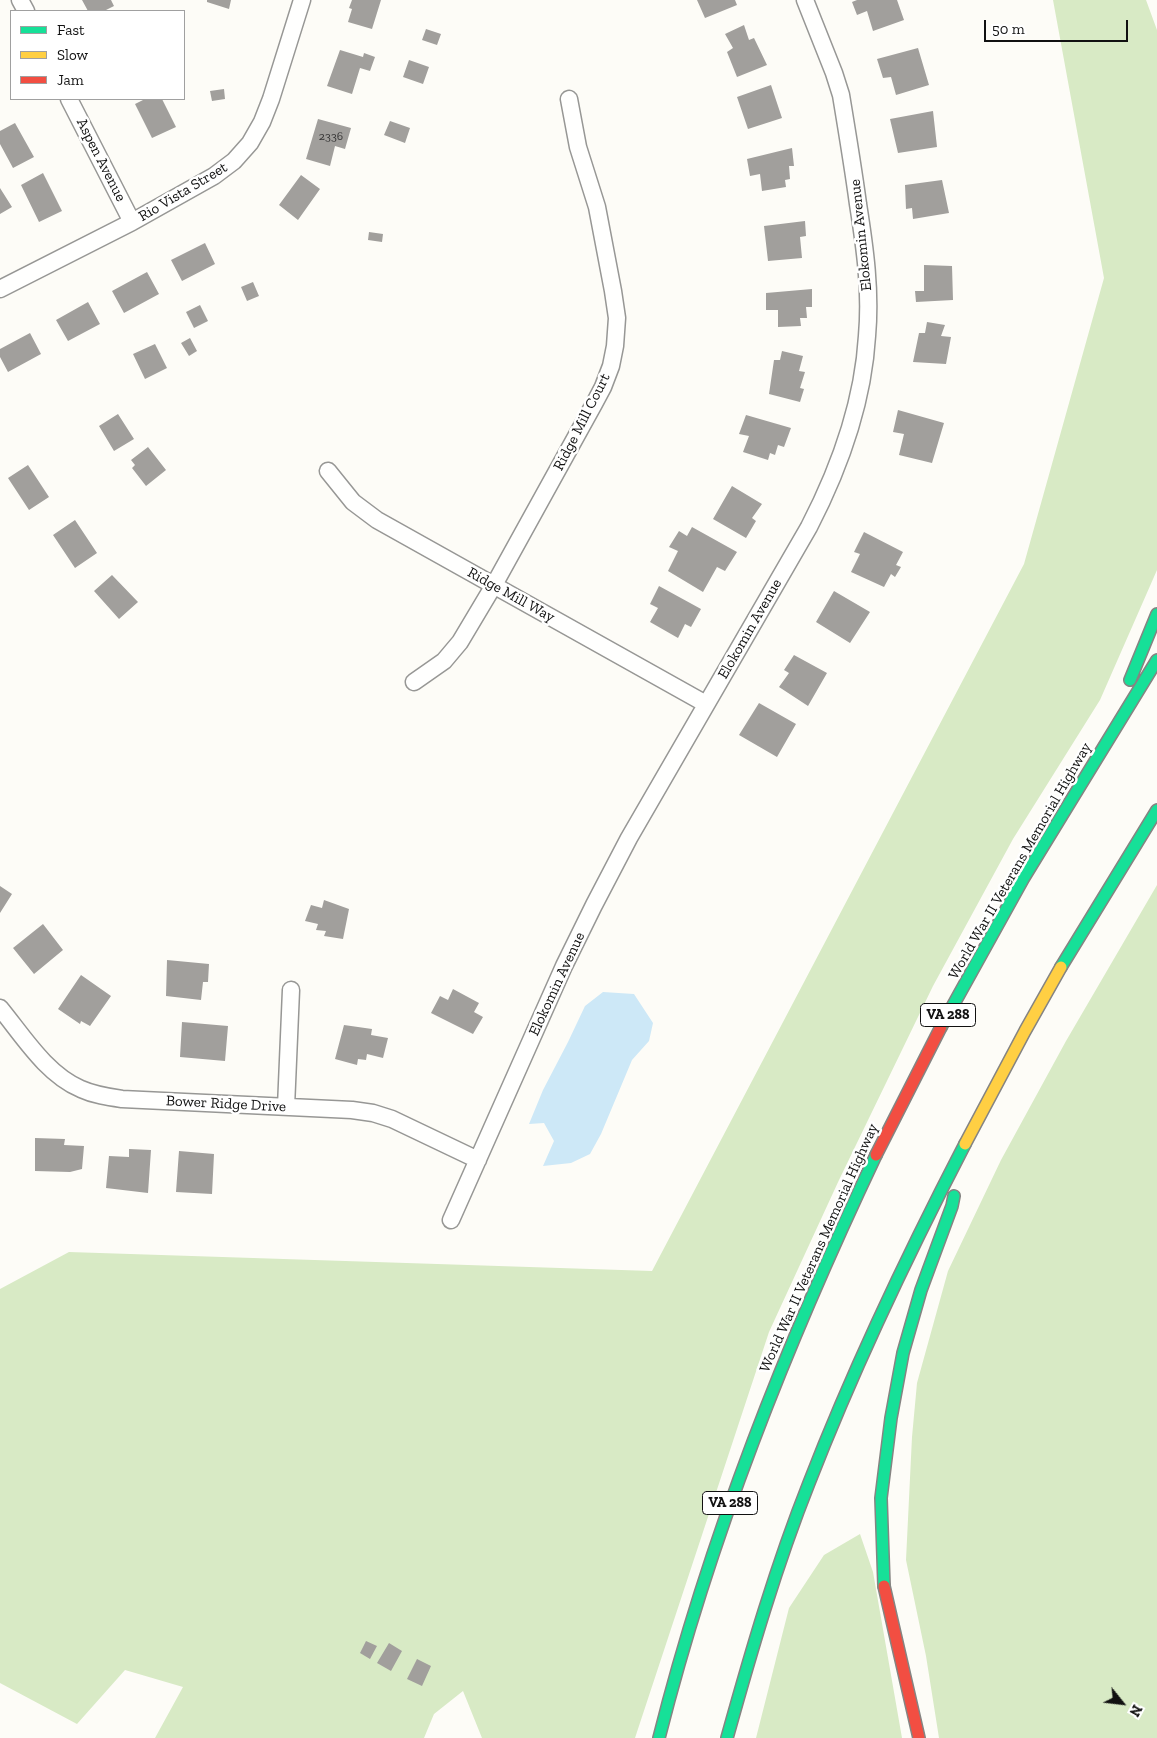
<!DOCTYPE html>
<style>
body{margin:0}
#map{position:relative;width:1157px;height:1738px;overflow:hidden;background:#fdfcf7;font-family:"Zilla Slab",serif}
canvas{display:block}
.legend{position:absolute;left:10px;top:10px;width:175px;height:90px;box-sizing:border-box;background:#fff;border:1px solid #a0a0a0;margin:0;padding:6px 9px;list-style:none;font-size:15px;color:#111}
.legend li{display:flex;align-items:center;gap:10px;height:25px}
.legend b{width:25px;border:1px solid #a0a0a0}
.north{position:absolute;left:1097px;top:1678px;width:50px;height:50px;-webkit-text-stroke:4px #fff;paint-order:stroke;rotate:119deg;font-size:14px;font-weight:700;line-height:20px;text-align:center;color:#111}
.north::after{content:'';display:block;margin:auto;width:18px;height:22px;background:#111;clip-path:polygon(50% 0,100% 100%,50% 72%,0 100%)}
.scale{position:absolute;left:984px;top:20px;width:144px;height:22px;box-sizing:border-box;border:2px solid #111;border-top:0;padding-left:6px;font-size:15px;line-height:18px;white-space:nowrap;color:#111;-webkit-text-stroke:4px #fff;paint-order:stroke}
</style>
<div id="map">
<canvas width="1157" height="1738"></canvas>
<ul class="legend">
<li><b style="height:6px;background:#16e098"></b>Fast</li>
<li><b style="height:6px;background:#ffcf43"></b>Slow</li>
<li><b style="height:6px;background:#f24e42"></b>Jam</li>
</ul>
<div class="north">N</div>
<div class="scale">50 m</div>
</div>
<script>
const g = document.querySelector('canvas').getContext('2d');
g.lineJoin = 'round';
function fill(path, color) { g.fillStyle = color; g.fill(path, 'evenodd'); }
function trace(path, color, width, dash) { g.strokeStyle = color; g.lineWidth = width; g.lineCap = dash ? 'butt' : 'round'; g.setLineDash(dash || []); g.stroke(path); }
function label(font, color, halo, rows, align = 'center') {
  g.font = font + ' "Zilla Slab",serif'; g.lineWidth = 5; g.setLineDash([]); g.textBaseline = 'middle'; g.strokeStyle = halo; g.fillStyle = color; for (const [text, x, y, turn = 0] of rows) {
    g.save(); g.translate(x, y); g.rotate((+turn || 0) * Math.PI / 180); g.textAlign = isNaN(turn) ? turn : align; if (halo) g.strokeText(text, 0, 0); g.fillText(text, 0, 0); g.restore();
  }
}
fill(new Path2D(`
 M 1053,0 L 1146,0 L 1157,30 L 1157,570 L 1100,700 L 1013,839 L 933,986 L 839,1180 L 769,1332 L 635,1738 L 482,1738 L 463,1691 L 434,1714 L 424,1738 L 155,1738 L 183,1687 L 125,1670 L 77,1724 L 0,1683 L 0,1289 L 69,1252 L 652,1271 L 1024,564 L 1104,278 Z
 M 1157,885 L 1157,1738 L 939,1738 L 926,1656 L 906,1560 L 912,1437 L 917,1383 L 948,1271 L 1001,1160 L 1066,1041 Z
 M 860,1534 L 873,1572 L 902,1738 L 756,1738 L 789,1608 L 824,1555 Z`), '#d8eac5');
fill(new Path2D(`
 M 603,992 L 634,994 L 653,1023 L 649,1041 L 632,1060 L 601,1134 L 590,1154 L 571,1163 L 543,1166 L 554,1141 L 544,1123 L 529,1124 L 543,1090 L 568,1042 L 585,1006 Z`), '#cde8f7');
fill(new Path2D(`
 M 82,0 L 111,0 L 114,6 L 104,11 L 88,11 Z
 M 207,0 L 231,0 L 229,9 L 207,2 Z
 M 352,0 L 381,0 L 372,29 L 348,22 L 352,9 L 349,8 Z
 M 697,0 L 735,0 L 737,5 L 705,18 Z
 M 857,0 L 897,0 L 904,20 L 873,31 L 867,11 L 857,15 L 852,2 Z
 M 744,25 L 749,40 L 754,38 L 767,65 L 737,77 L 727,52 L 733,48 L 725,34 Z
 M 426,29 L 441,34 L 437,45 L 422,40 Z
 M 918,48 L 929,85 L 896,95 L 891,77 L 883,78 L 877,59 Z
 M 340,50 L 363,57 L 364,53 L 375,57 L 370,71 L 360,68 L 352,94 L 327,86 Z
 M 409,60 L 429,67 L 423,84 L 403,77 Z
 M 771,85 L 782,118 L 748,129 L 737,97 Z
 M 224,89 L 225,99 L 212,101 L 210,91 Z
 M 145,99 L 162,99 L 176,127 L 152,138 L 135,104 Z
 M 933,111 L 937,147 L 898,153 L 890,119 Z
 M 318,119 L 351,128 L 345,149 L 335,146 L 330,166 L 306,159 Z
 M 390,121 L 410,128 L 405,143 L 384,135 Z
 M 15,123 L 34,157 L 13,168 L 0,144 L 0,131 Z
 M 792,148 L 794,166 L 789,166 L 790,179 L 785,180 L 786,187 L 762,191 L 760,174 L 750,176 L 747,159 Z
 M 43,173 L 62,211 L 39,222 L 21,185 Z
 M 301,175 L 320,189 L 298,220 L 279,205 Z
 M 942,180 L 949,213 L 913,219 L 912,208 L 906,209 L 905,185 Z
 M 0,188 L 12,207 L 0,214 Z
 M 805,221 L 806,236 L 800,237 L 802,258 L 768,261 L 764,226 Z
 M 369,232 L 383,234 L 382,242 L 368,240 Z
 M 205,243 L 215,264 L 182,281 L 171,260 Z
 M 924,265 L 952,266 L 953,300 L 916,302 L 915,291 L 924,291 Z
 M 147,272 L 159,294 L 124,313 L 112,291 Z
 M 253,282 L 259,296 L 247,301 L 241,287 Z
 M 812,289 L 812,307 L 806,307 L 807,318 L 800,318 L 801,326 L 778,327 L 778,310 L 766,310 L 766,293 Z
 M 88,302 L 100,324 L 68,341 L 56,320 Z
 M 200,305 L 208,321 L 194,328 L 186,312 Z
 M 927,322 L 945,325 L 941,336 L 951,337 L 946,364 L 913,362 L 919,333 L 925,333 Z
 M 30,333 L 41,354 L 8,372 L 0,357 L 0,349 Z
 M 190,338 L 197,351 L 189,356 L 181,343 Z
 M 155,344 L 167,368 L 145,379 L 133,354 Z
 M 782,351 L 803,356 L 799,371 L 805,372 L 800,388 L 804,389 L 800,402 L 769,394 L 774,360 L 780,360 Z
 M 898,410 L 944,423 L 932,463 L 899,455 L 904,434 L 893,432 Z
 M 118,414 L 134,439 L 114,451 L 99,426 Z
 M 746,415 L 791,428 L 784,447 L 778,445 L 775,455 L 770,453 L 768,460 L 743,452 L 749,436 L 739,434 Z
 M 148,447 L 166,470 L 146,486 L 132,468 L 135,465 L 131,460 Z
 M 28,465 L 49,497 L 29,510 L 8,478 Z
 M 732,486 L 762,504 L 752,518 L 756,521 L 746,538 L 713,519 Z
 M 75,520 L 97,553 L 75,568 L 53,535 Z
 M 692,527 L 737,552 L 725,571 L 717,567 L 703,592 L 668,571 L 678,551 L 669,547 L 679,531 L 687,536 Z
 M 864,532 L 903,552 L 896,565 L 901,567 L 895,577 L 891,574 L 884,587 L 851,572 L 860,554 L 854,552 Z
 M 112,575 L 138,602 L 119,619 L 94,591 Z
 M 659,586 L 701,609 L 691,627 L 685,624 L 678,638 L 650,622 L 658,608 L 650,604 Z
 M 834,591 L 870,612 L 850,643 L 816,622 Z
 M 794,655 L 827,673 L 808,706 L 779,687 L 789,673 L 784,670 Z
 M 759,703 L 796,724 L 777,757 L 739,735 Z
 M 0,886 L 12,894 L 0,913 Z
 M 324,900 L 349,909 L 343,939 L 324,936 L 326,931 L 316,930 L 318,924 L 305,921 L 311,905 L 322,908 Z
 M 43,924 L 63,950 L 34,974 L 13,948 Z
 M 167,960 L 209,964 L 208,982 L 203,982 L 201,1000 L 166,996 Z
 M 81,975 L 111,996 L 90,1026 L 81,1021 L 80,1024 L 58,1009 Z
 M 453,989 L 479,1003 L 474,1012 L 483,1017 L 473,1034 L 431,1013 L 440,996 L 448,1000 Z
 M 182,1022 L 228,1026 L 225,1061 L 180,1057 Z
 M 344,1025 L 372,1029 L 371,1035 L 388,1038 L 383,1058 L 367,1054 L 366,1060 L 358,1059 L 357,1065 L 335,1059 Z
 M 35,1138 L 65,1139 L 64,1145 L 84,1146 L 82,1169 L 70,1172 L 35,1171 Z
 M 129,1149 L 151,1150 L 148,1193 L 106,1188 L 109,1156 L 129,1157 Z
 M 179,1151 L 214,1154 L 212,1194 L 176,1192 Z
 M 366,1641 L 377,1646 L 370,1659 L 360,1653 Z
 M 389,1643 L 402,1651 L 391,1671 L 377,1663 Z
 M 417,1659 L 431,1666 L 422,1686 L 407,1679 Z`), '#a19f9c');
const street = new Path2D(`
 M 20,0 L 26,11
 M 69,99 L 132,222
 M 0,289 L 132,222 L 214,176 L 234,161 L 250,143 L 262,122 L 271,99 L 302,0
 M 328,471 L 353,502 L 377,520 L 706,704
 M 414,682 L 444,661 L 460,642 L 494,585 L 594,404 L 603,387 L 611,366 L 615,346 L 617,318 L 613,291 L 597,207 L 578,147 L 569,99
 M 0,1008 C 23,1036 46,1074 81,1089 C 94,1095 108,1097 122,1099 L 352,1110 L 373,1113 L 392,1119 L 478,1160
 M 286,1107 L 291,990
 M 451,1220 L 564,966 L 594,905 L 629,838 L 809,527 C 840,467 863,404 867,336 C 871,291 865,248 858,204 C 853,167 847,131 841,95 L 834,73 L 805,0`);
const fast = new Path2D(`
 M 1130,680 L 1157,614
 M 1061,967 L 1157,810
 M 941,1027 L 1023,879 L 1157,660
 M 884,1586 L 881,1498 L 891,1418 L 903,1353 L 921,1290 L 952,1206 L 954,1196
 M 659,1738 C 710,1536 787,1343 876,1155
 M 727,1738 C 751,1652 776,1566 809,1483 C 854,1367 908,1254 965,1144`);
const slow = new Path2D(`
 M 965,1144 L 1025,1031 L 1061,967`);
const jam = new Path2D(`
 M 876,1155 L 941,1027
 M 884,1586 L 919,1738`);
trace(street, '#979795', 19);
trace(fast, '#858482', 14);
trace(slow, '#858482', 14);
trace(jam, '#858482', 14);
trace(street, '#fffffe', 16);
trace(fast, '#16e098', 11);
trace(slow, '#ffcf43', 11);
trace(jam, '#f24e42', 11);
label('12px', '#353434', null, [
 ["2336",331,137]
]);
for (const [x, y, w] of [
 [948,1015,55],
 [730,1503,55]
]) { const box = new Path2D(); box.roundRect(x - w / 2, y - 11.5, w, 23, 4); g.fillStyle = '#fff'; g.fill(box); trace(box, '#111', 1); }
label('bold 14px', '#111', null, [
 ["VA 288",948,1015],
 ["VA 288",730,1503]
]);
label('15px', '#111', '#fff', [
 ["Aspen Avenue",101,160,63],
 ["Rio Vista Street",183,192,-31],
 ["Elokomin Avenue",861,235,-96],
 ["Ridge Mill Court",582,422,-63],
 ["Ridge Mill Way",511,595,29],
 ["Elokomin Avenue",750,629,-60],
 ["World War II Veterans Memorial Highway",1020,861,-60],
 ["Elokomin Avenue",557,984,-65],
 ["Bower Ridge Drive",226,1104,3],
 ["World War II Veterans Memorial Highway",819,1248,-66]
]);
</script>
